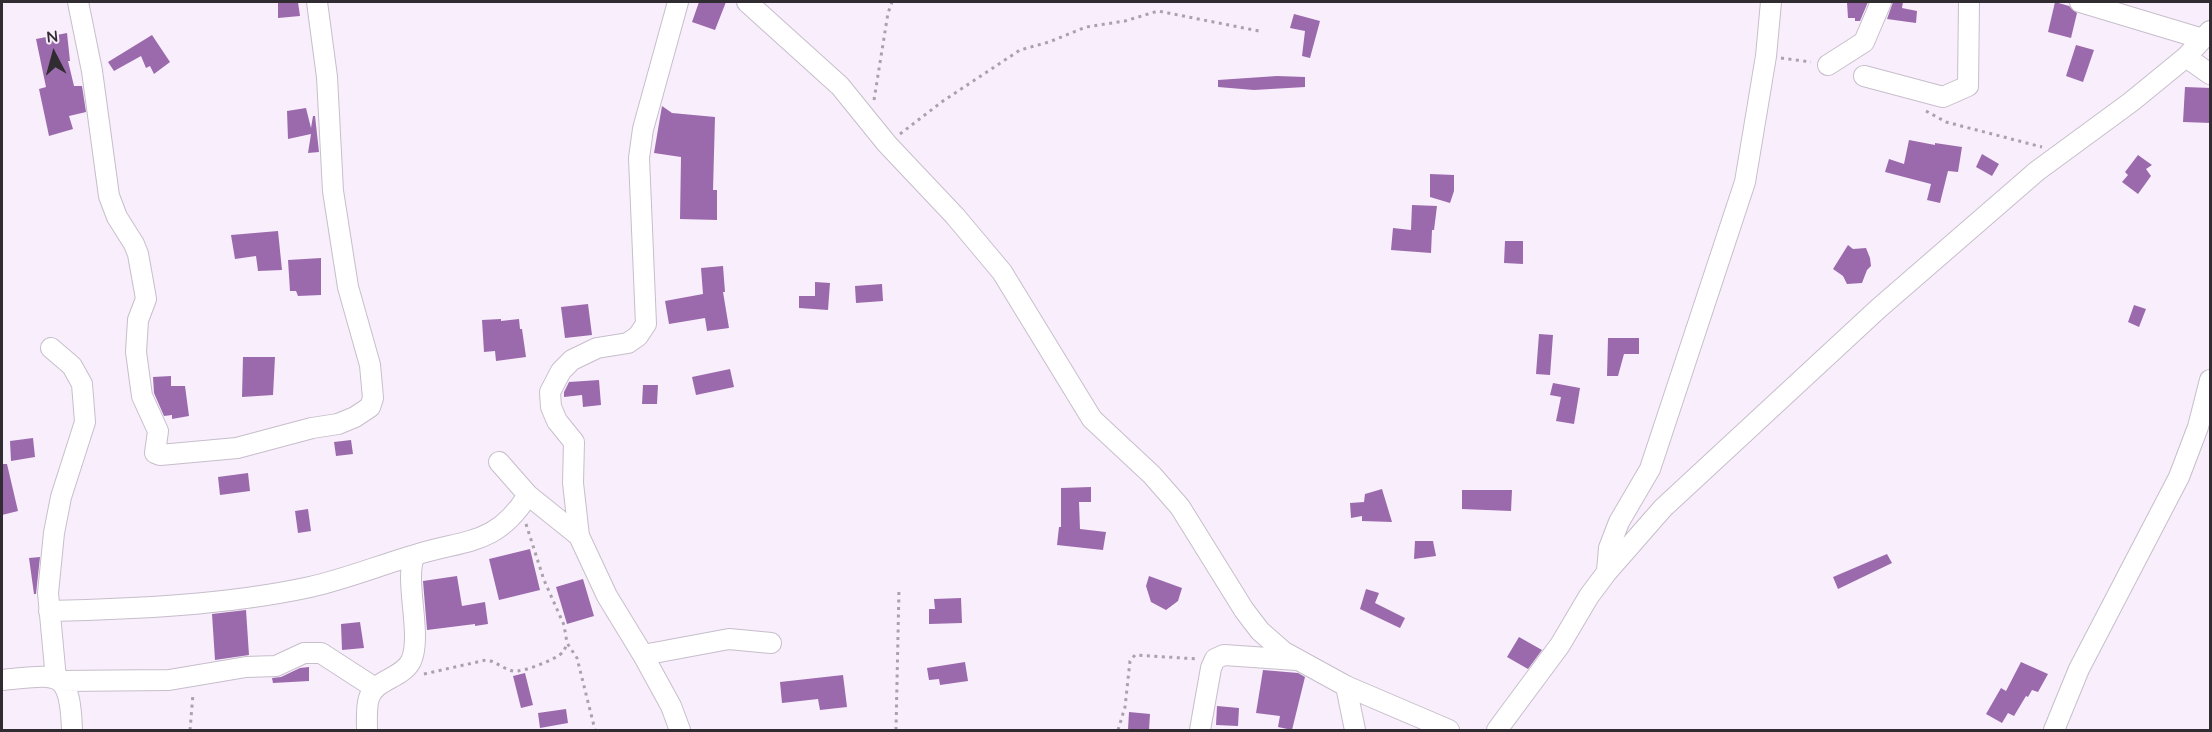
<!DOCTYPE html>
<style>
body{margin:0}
#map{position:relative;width:2212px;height:732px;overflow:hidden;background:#f8eefc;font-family:Quicksand,sans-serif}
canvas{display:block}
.frame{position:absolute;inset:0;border:3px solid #302c31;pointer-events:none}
.north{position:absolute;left:24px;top:24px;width:60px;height:60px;-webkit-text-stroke:4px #f8eefc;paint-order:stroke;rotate:354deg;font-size:16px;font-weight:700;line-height:24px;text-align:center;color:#302c31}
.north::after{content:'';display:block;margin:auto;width:21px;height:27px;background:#302c31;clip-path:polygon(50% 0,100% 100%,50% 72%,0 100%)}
</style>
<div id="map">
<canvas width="2212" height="732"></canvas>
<div class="frame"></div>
<div class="north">N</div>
</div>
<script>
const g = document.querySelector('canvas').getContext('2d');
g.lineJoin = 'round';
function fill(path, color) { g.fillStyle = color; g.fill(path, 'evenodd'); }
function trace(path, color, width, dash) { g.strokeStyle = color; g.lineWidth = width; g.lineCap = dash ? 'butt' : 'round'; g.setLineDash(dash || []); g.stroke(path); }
fill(new Path2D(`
 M 278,2 L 298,2 L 300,16 L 278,18 Z
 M 699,2 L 726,2 L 715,30 L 692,22 Z
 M 1847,2 L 1868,2 L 1860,21 L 1855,21 L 1855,18 L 1848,18 Z
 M 1893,2 L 1903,2 L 1902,8 L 1917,11 L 1916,23 L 1887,19 Z
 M 2055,2 L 2069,6 L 2077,13 L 2071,38 L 2048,32 Z
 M 1294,14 L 1320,21 L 1310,58 L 1302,56 L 1305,31 L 1290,28 Z
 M 67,33 L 70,61 L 68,61 L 74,86 L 82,86 L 86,112 L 69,116 L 73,129 L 49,136 L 39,89 L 46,87 L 36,39 Z
 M 152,35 L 170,62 L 154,74 L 150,66 L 146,68 L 141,56 L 114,71 L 108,62 Z
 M 2076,45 L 2094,50 L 2083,82 L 2066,76 Z
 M 1277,76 L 1305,77 L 1305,87 L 1254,90 L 1218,87 L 1218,80 Z
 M 2185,87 L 2211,88 L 2211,123 L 2183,122 Z
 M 662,106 L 672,113 L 715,117 L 713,190 L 717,190 L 717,220 L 680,219 L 681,157 L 654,153 Z
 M 306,108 L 311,128 L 313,116 L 315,116 L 319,152 L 308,153 L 311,134 L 288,139 L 287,111 Z
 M 1909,140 L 1935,145 L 1935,143 L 1962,147 L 1958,172 L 1948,171 L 1940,203 L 1927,200 L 1931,184 L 1885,172 L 1889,159 L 1904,164 Z
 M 1982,154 L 1999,164 L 1992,176 L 1976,167 Z
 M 2138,155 L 2152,165 L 2146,169 L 2151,176 L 2138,194 L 2122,182 L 2128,175 L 2125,172 Z
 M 1430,174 L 1454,175 L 1454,191 L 1450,203 L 1430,197 Z
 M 1412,205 L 1437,206 L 1434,230 L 1432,230 L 1431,253 L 1391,250 L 1393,228 L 1411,230 Z
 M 278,231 L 282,270 L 258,271 L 256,256 L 235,259 L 231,235 Z
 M 1505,241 L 1523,241 L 1523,264 L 1504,263 Z
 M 1848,245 L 1853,249 L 1866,248 L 1870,258 L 1871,266 L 1867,270 L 1862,283 L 1847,284 L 1843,276 L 1833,269 Z
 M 321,258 L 321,295 L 298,296 L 296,291 L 290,291 L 288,260 Z
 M 723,266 L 725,292 L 723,292 L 729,328 L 707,331 L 705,318 L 669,324 L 665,301 L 703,294 L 701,268 Z
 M 815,282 L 830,283 L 828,310 L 799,308 L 799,296 L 815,296 Z
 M 882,284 L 883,301 L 856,303 L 855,286 Z
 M 588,304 L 592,335 L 565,338 L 561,307 Z
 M 2134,305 L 2146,309 L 2139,327 L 2128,322 Z
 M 501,319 L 501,321 L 519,319 L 520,329 L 522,329 L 526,357 L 496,361 L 495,351 L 484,352 L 482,320 Z
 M 1539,334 L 1553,335 L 1550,375 L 1536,374 Z
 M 1608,338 L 1639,338 L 1639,354 L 1624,354 L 1618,376 L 1607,376 Z
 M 243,357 L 275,357 L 273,395 L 242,397 Z
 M 730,369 L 734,387 L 696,395 L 692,377 Z
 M 171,376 L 171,386 L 185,386 L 189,416 L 172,419 L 172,415 L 164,416 L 154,393 L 153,377 Z
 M 599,380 L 601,405 L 583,407 L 582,395 L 564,397 L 564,392 L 569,382 Z
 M 1553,383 L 1580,388 L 1574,424 L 1556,421 L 1561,397 L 1550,395 Z
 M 643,385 L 658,385 L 657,404 L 642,404 Z
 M 33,438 L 35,457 L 11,461 L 10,441 Z
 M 351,440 L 353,454 L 336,456 L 334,442 Z
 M 2,464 L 7,464 L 18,511 L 2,515 Z
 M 248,473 L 250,491 L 220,495 L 218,477 Z
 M 1091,487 L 1091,502 L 1079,502 L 1080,529 L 1106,532 L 1103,550 L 1057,545 L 1059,527 L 1061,527 L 1061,488 Z
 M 1382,489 L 1392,522 L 1362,521 L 1362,516 L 1351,518 L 1350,503 L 1364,502 L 1365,494 Z
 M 1462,490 L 1512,490 L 1511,511 L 1462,509 Z
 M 308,509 L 311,531 L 298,533 L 295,511 Z
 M 1415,541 L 1433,541 L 1436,556 L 1414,559 Z
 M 530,549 L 540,590 L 499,600 L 489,559 Z
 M 1887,554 L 1892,563 L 1838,589 L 1833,577 Z
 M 40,557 L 36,594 L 34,594 L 29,558 Z
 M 457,576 L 462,606 L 485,602 L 488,624 L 475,626 L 475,624 L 427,630 L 423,581 Z
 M 1149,576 L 1182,588 L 1178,601 L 1166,610 L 1151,602 L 1146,586 Z
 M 583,579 L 594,616 L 567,624 L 556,587 Z
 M 1366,589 L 1379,593 L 1375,603 L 1405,618 L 1400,628 L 1360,609 Z
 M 961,598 L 962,623 L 929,624 L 929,609 L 935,609 L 934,599 Z
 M 246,610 L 249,655 L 215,660 L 212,614 Z
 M 360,622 L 364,648 L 342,650 L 341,624 Z
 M 1519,637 L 1542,650 L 1528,669 L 1507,657 Z
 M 965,662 L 968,681 L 940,685 L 939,679 L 929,680 L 927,668 Z
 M 2021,662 L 2048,674 L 2038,692 L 2032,690 L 2028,697 L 2026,696 L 2014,716 L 2008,713 L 2002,723 L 1986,714 L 2001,688 L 2006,691 Z
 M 309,667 L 309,681 L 273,683 L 272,678 L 281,677 L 300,668 Z
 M 1263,670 L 1298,673 L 1305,677 L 1292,730 L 1278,727 L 1280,716 L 1256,713 Z
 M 525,673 L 533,705 L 521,708 L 513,676 Z
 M 843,675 L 847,707 L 820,710 L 818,699 L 782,703 L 780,682 Z
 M 1217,706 L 1239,708 L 1238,726 L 1216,725 Z
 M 566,709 L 568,723 L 540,728 L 538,713 Z
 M 1129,712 L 1150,714 L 1149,730 L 1128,730 Z`), '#9b6aac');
const minor = new Path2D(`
 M 78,2 L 92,71 L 109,196 L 117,217 L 134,244 L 138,254 L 145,293 L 146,299 L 138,320 L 136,352 L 142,396 L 158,431 L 155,453 L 160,455 L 237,448 L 312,428 L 338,424 L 355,417 L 370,407 L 373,398 L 370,365 L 348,287 L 333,191 L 327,77 L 317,2
 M 678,2 L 643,129 L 639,158 L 646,324 L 638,336 L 628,343 L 597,348 L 572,360 L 561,371 L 550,392 L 551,407 L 557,421 L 574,442 L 573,483 L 579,536 L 607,596 L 643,655 L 671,706 L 680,730
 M 747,2 L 840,86 L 887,144 L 955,216 L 1002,272 L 1092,419 L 1152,475 L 1180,507 L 1244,610 L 1260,631 L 1284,652 L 1346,686 L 1449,730
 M 2080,2 L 2203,39
 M 2186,57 L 2210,74
 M 1828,65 L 1864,42 L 1881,2
 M 1864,76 L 1943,97 L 1968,86 L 1969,2
 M 51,348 L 72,366 L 82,384 L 85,422 L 61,497 L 54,533 L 48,593 L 56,679
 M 499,462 L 528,495 L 579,536
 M 1607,571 L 1609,548 L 1619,522 L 1650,469 L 1745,182 L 1766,56 L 1771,2
 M 49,611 C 134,609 227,605 310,587 C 346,579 380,565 415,555
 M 643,655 L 729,639 L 771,643
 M 2,680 C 57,675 70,667 72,730
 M 60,681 L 169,680 L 246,667 L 276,666 L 304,653 L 321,653 L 375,688
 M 1346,686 L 1355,730
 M 367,730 C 367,720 366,707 369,698 C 375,679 402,679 411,661 C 423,635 403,578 415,555 C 466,539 496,546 528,495
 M 1200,730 L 1211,668 L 1215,659 L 1224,655 L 1297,660
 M 1497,730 L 1560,645 L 1589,596 L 1607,572 L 1663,508 L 1879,308 L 2037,171 L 2131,102 L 2186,57 L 2210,31
 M 2054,730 L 2079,669 L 2179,477 L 2198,427 L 2210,380`);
trace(minor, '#c7becb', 22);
trace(new Path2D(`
 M 1781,58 L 1811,62
 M 874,100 L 888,13 L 892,2
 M 1926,111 L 1946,122 L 2042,147
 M 900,134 L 943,101 L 1020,50 L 1049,42 L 1086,27 L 1125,21 L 1158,11 L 1259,31
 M 526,524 L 544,580 L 564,625 L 567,643 L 577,658 L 595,730
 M 424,674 L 486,660 C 496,661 503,669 513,671 C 522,673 557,659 563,652 C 565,649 566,646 567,643
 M 190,730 L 193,694
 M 896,730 L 899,588
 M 1118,730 L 1125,707 L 1130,661 L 1135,655 L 1198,659`), '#a9a2ac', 3, [3, 4.5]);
trace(minor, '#fff', 20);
</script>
